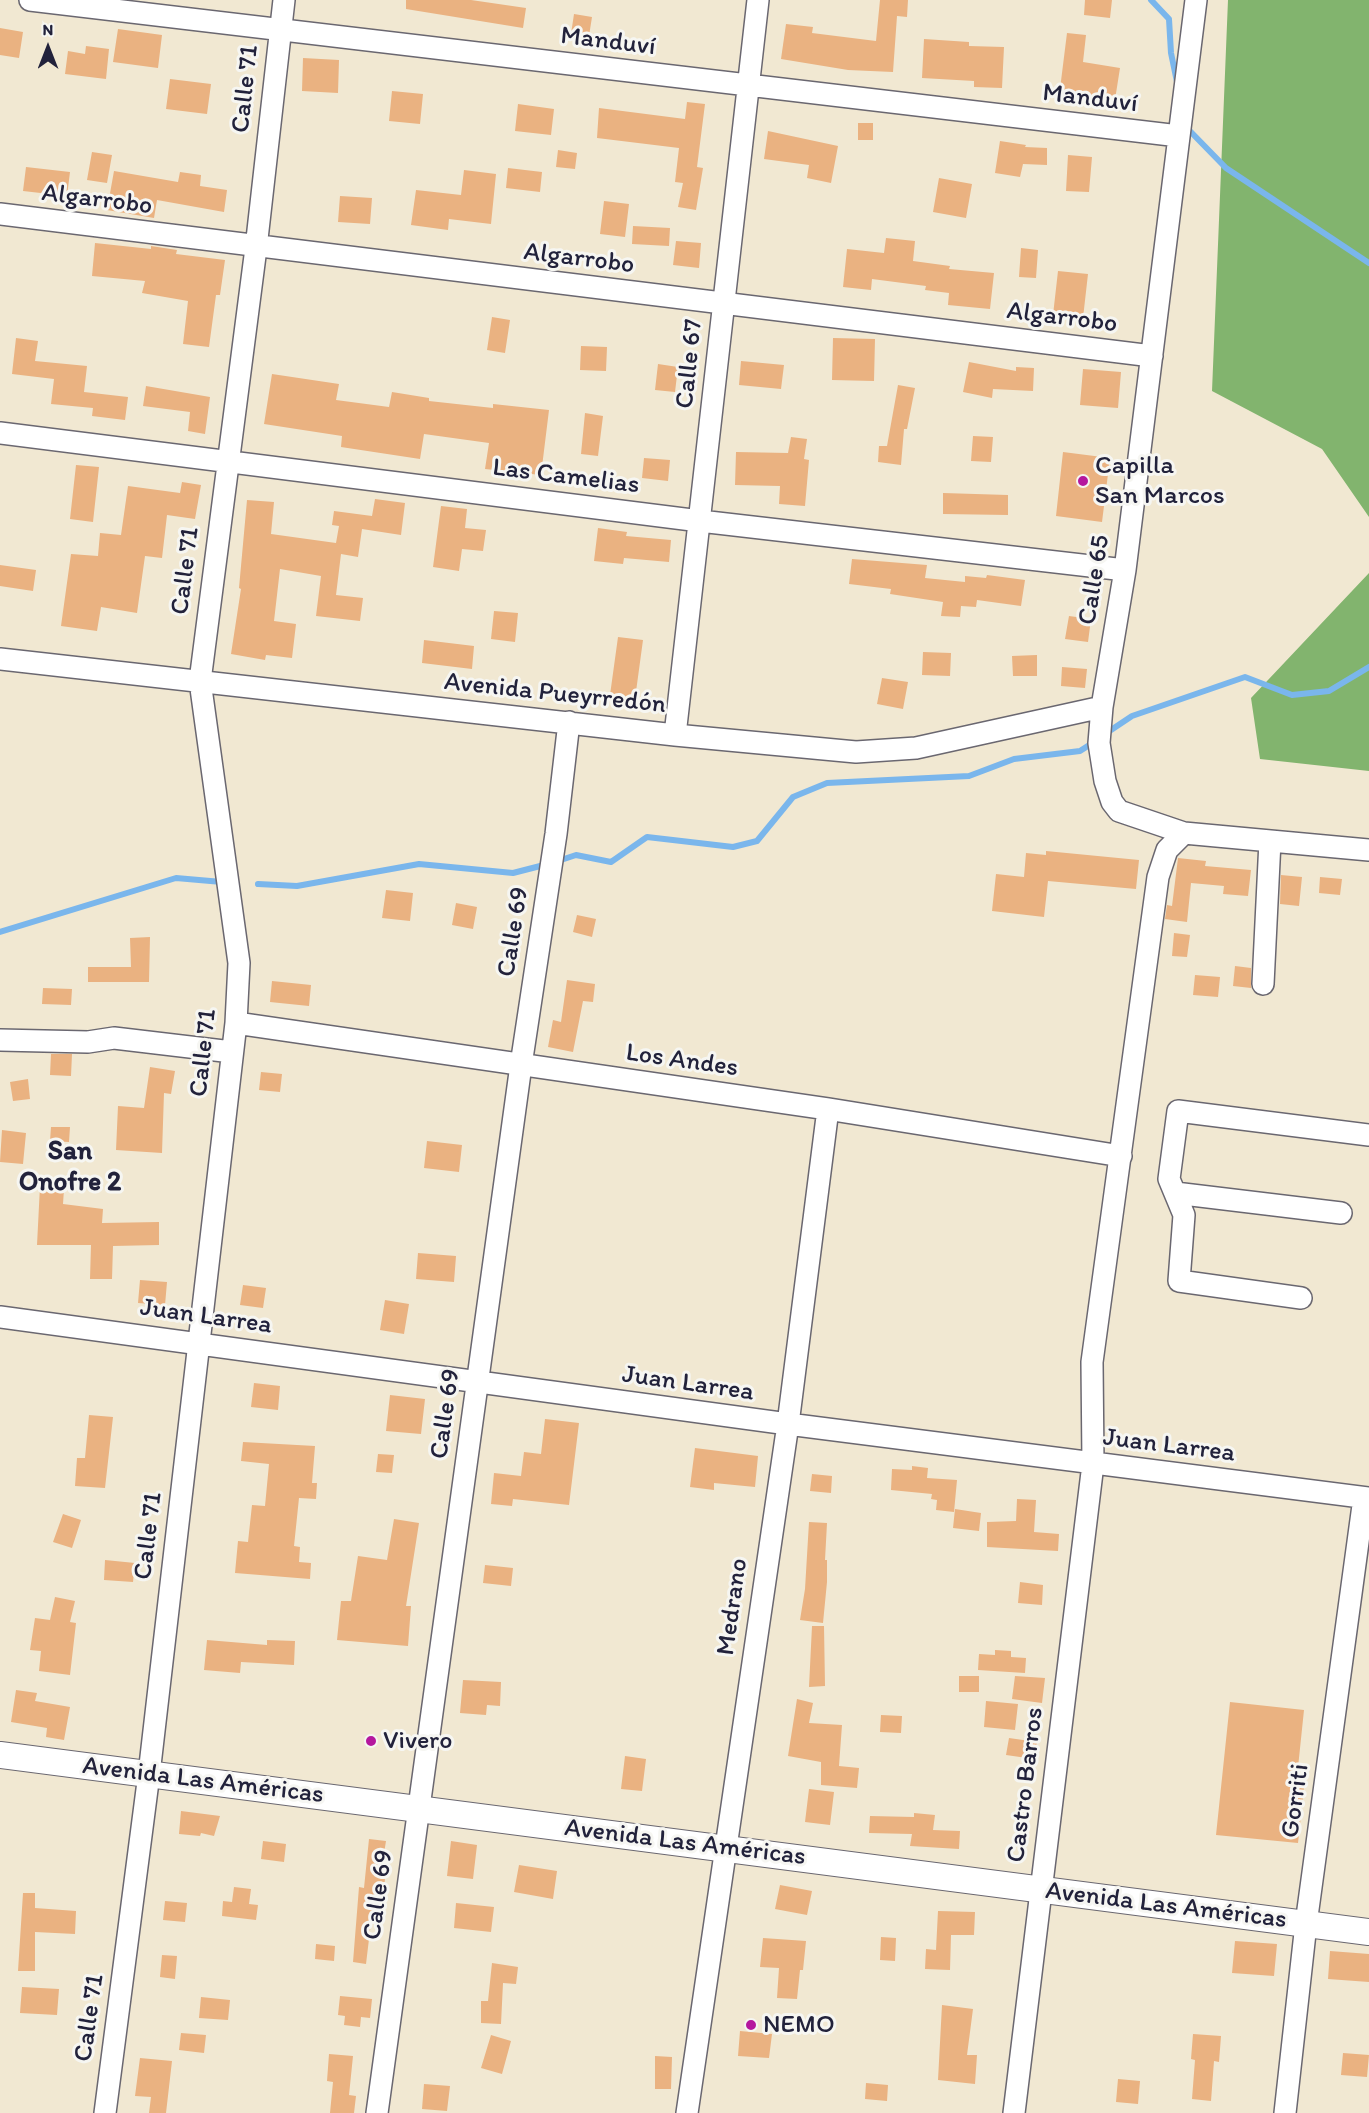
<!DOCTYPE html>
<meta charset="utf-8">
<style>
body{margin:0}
#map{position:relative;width:1369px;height:2113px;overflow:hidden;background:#f1e8d2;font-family:Itim,sans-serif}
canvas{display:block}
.north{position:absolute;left:18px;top:18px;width:60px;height:60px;-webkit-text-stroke:4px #f6f6f2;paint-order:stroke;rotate:0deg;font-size:16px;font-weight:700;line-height:24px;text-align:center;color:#22223b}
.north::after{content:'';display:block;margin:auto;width:21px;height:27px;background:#22223b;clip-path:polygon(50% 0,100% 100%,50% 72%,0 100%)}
</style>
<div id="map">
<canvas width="1369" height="2113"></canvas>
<div class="north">N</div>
</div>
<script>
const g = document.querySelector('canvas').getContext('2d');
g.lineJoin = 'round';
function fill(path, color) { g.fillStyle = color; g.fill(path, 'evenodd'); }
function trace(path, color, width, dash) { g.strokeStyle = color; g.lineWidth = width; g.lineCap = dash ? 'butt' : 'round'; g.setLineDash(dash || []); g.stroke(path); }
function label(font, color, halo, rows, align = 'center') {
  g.font = font + ' Itim,sans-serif'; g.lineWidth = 6; g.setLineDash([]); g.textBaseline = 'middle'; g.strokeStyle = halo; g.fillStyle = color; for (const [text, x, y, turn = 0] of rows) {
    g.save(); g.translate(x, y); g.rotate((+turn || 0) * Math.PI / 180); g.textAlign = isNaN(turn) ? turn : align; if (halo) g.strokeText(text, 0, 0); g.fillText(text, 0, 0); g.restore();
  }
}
fill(new Path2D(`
 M 1228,0 L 1369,0 L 1369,517 L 1322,449 L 1212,391 Z
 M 1369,573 L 1369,771 L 1260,759 L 1251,698 Z`), '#82b46e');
trace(new Path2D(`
 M 1151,0 L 1169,19 L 1171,53 L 1177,82
 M 1186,127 L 1226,168 L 1369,263
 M 1105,734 L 1132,716 L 1245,677 L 1292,695 L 1329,691 L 1369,667
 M 558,861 L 576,855 L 611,862 L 647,837 L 733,847 L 757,841 L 793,797 L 827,783 L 969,776 L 1014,759 L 1080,751 L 1094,742
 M 258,884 L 297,886 L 419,864 L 513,873 L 548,864
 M 0,932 L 176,878 L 222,882`), '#7ab6ec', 6);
fill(new Path2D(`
 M 406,0 L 471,0 L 526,8 L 523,28 L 406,9 Z
 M 880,0 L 908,0 L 907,17 L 897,16 L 893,72 L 848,70 L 781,59 L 786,24 L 813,27 L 812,33 L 876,41 Z
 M 1085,0 L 1112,0 L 1110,18 L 1084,15 Z
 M 574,14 L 592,17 L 589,36 L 571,34 Z
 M 0,28 L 23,32 L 19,58 L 0,55 Z
 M 118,29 L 162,35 L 158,68 L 113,62 Z
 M 1067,33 L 1086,35 L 1083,62 L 1120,68 L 1114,106 L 1059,97 Z
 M 924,39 L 969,42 L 969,46 L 1004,47 L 1002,88 L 974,87 L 974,81 L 922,78 Z
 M 86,46 L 109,49 L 106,79 L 65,74 L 68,51 L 85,54 Z
 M 303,58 L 339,60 L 338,93 L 302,91 Z
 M 170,79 L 211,84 L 207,114 L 166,109 Z
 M 392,91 L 423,94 L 420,124 L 389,121 Z
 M 687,102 L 705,104 L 697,167 L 703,168 L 696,210 L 678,207 L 683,183 L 675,182 L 679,148 L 597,138 L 599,108 L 685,119 Z
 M 518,104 L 554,109 L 551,135 L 515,131 Z
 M 858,123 L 873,123 L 873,140 L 858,140 Z
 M 768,131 L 838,146 L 831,183 L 807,178 L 809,165 L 764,159 Z
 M 1000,141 L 1026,145 L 1025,147 L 1047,148 L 1047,165 L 1023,164 L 1020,177 L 995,173 Z
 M 558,150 L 577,153 L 575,169 L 556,167 Z
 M 92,152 L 112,155 L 107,183 L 87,180 Z
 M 1068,155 L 1092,157 L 1089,192 L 1066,191 Z
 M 26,167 L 70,172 L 67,196 L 23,191 Z
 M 508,168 L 542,172 L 540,192 L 506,188 Z
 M 464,170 L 496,174 L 491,224 L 449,219 L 448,230 L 411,225 L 416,190 L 461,195 Z
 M 114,171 L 178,182 L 180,172 L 201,175 L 200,186 L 227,190 L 224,212 L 157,200 L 154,218 L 107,210 Z
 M 939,178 L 972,184 L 966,218 L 933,212 Z
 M 340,196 L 372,198 L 370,224 L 338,222 Z
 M 604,201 L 629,204 L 625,237 L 600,234 Z
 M 633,226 L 670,228 L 669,246 L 632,244 Z
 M 886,238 L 915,241 L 913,261 L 950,266 L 949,269 L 994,273 L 990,309 L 948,305 L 949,293 L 925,290 L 926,286 L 872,279 L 871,290 L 843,287 L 847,249 L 884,253 Z
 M 676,241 L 701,243 L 699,268 L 673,265 Z
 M 95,243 L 151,249 L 151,246 L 177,250 L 176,254 L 225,260 L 220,295 L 216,295 L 209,347 L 183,344 L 188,301 L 142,293 L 145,281 L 92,276 Z
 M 1021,248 L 1038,250 L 1036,278 L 1019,277 Z
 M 1058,271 L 1088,274 L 1083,318 L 1053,315 Z
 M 492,317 L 510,320 L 505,353 L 487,350 Z
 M 16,338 L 38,341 L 35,361 L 87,366 L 84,392 L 128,397 L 125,420 L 92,416 L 93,408 L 51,404 L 54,379 L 12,374 Z
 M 833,338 L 875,339 L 874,381 L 832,380 Z
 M 581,346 L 607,347 L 606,371 L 580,370 Z
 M 741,361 L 784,365 L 781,389 L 739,385 Z
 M 969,362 L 1016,371 L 1016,367 L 1034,368 L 1033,391 L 993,389 L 992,398 L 963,392 Z
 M 658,364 L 678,367 L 675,392 L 655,390 Z
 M 1083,369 L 1121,372 L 1118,408 L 1080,405 Z
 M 272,374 L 339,384 L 336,400 L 389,407 L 392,392 L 429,398 L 429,401 L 493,408 L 493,404 L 549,410 L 541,475 L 485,469 L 489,443 L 424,434 L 420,459 L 341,447 L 342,436 L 264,424 Z
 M 898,385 L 915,388 L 907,429 L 904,429 L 901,465 L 878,462 L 879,446 L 887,446 Z
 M 146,386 L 210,397 L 205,434 L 188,431 L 190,412 L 143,406 Z
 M 585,413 L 603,416 L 598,456 L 581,454 Z
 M 973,436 L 993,437 L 991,462 L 971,461 Z
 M 791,437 L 807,439 L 804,459 L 809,460 L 805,506 L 779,504 L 780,486 L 735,485 L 736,452 L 788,453 Z
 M 1063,452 L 1110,458 L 1102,522 L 1056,516 Z
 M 644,458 L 670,460 L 668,481 L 642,478 Z
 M 76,465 L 99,467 L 93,522 L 70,519 Z
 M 182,482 L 201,485 L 195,519 L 167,515 L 162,558 L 145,556 L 137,613 L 101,607 L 97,631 L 61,626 L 71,554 L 98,556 L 100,533 L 121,535 L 128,486 L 180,493 Z
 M 943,493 L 1008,495 L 1008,515 L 943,514 Z
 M 375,499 L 405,503 L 401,535 L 362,529 L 358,557 L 341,554 L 336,595 L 363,598 L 360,621 L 316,616 L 321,576 L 280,569 L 274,621 L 296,624 L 292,658 L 266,655 L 265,660 L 231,654 L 241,589 L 239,588 L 247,500 L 274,502 L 271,534 L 336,543 L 339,526 L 332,525 L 334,511 L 372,516 Z
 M 441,506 L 467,509 L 465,528 L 486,530 L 483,551 L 462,549 L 459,571 L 433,567 Z
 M 598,528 L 627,532 L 626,536 L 671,540 L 669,562 L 624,558 L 623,564 L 594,561 Z
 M 852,559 L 927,565 L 925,578 L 965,582 L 965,576 L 986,578 L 987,575 L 1025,580 L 1021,606 L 977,600 L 976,607 L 961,606 L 960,617 L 941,616 L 943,602 L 890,594 L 891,589 L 849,584 Z
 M 0,565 L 36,570 L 33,591 L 0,586 Z
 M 494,611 L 518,613 L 515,642 L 491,639 Z
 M 1069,616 L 1091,619 L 1088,642 L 1065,639 Z
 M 618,637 L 643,640 L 635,699 L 610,695 Z
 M 424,640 L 474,646 L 472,669 L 422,663 Z
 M 923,652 L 951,653 L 950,676 L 922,675 Z
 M 1037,655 L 1037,676 L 1013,676 L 1012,656 Z
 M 1062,667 L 1087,669 L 1085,688 L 1061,686 Z
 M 882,678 L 908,682 L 903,709 L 877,704 Z
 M 1046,851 L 1139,860 L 1136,889 L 1048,881 L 1044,917 L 992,911 L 996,874 L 1024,877 L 1026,853 L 1046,855 Z
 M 1178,858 L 1206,861 L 1205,866 L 1251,870 L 1248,896 L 1223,894 L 1224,886 L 1191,883 L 1187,922 L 1165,919 L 1167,905 L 1172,906 Z
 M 1281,875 L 1302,877 L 1299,906 L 1280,904 Z
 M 1320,877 L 1342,879 L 1340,895 L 1319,893 Z
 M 386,890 L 413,893 L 410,921 L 382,918 Z
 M 456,903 L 477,907 L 473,929 L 452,925 Z
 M 577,915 L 596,919 L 592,937 L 573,932 Z
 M 1174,933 L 1190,935 L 1187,957 L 1172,956 Z
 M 150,937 L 149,982 L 88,982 L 88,967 L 131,967 L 130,938 Z
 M 1235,966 L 1251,968 L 1251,988 L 1233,986 Z
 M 1195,975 L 1220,977 L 1218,997 L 1193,995 Z
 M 567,980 L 595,984 L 593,1002 L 583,1001 L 573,1052 L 548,1047 L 553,1020 L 561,1022 Z
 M 272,981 L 311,985 L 309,1006 L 270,1002 Z
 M 43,988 L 72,989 L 71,1005 L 42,1004 Z
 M 51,1054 L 72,1054 L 71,1076 L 50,1075 Z
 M 150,1067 L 175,1071 L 171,1094 L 164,1093 L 162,1153 L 116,1150 L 118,1106 L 144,1108 Z
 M 261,1072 L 282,1074 L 280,1092 L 259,1090 Z
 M 28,1079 L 30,1099 L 13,1101 L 10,1082 Z
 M 51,1127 L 70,1127 L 69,1142 L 50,1141 Z
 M 2,1130 L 26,1133 L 23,1164 L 0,1162 Z
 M 427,1141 L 462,1145 L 459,1172 L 424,1168 Z
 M 40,1186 L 64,1189 L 63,1204 L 103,1209 L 102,1223 L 159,1222 L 159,1245 L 113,1246 L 112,1279 L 90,1279 L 91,1245 L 37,1245 Z
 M 418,1253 L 456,1256 L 454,1282 L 416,1279 Z
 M 140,1280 L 167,1282 L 165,1305 L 138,1303 Z
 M 243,1285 L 266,1288 L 263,1308 L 240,1305 Z
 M 385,1300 L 409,1304 L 404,1334 L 380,1330 Z
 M 254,1383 L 280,1386 L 278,1410 L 251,1407 Z
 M 390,1395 L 425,1399 L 421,1434 L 386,1431 Z
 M 89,1415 L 113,1417 L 105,1488 L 75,1486 L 77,1458 L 85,1458 Z
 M 545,1419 L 579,1423 L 569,1505 L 513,1499 L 512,1506 L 491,1504 L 494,1473 L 521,1476 L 524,1452 L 541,1454 Z
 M 243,1442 L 315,1446 L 312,1483 L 317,1483 L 316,1499 L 299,1498 L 294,1546 L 300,1547 L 299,1562 L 311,1563 L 310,1579 L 235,1573 L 238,1541 L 248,1542 L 252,1505 L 265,1506 L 269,1464 L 241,1461 Z
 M 695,1448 L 758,1456 L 755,1487 L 714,1483 L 714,1490 L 690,1487 Z
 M 378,1454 L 394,1455 L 392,1473 L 376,1472 Z
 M 912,1466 L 928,1468 L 927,1478 L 957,1480 L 954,1512 L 936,1510 L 937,1500 L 931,1499 L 932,1494 L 891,1490 L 892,1469 L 912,1470 Z
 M 812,1474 L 832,1476 L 831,1493 L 810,1491 Z
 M 1017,1499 L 1036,1500 L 1034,1532 L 1059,1534 L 1058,1551 L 987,1547 L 987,1522 L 1016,1521 Z
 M 955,1509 L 981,1513 L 979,1531 L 953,1528 Z
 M 63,1514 L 81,1520 L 72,1548 L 53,1542 Z
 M 394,1519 L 419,1523 L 406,1606 L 411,1606 L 408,1646 L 337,1640 L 341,1601 L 351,1601 L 358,1556 L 387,1560 Z
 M 809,1522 L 827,1523 L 825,1560 L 827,1560 L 827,1582 L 823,1623 L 800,1620 L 805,1589 Z
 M 105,1560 L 135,1563 L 133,1582 L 104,1580 Z
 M 485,1565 L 513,1568 L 511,1586 L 483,1583 Z
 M 1020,1582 L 1043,1585 L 1042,1605 L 1018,1603 Z
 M 55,1597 L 75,1601 L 70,1622 L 76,1623 L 70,1675 L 39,1671 L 41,1651 L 30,1650 L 35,1618 L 50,1620 Z
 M 812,1626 L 824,1626 L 825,1686 L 809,1687 Z
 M 207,1640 L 267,1645 L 267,1640 L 295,1641 L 294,1665 L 241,1662 L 240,1673 L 204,1670 Z
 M 995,1650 L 1011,1651 L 1011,1657 L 1026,1658 L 1025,1673 L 978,1670 L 979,1654 L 995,1655 Z
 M 959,1676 L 979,1676 L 979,1692 L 959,1692 Z
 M 1015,1676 L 1045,1678 L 1042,1703 L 1012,1699 Z
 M 463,1680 L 501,1682 L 500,1706 L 487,1705 L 486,1715 L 460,1713 Z
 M 16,1690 L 37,1693 L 35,1701 L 70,1707 L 64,1740 L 46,1737 L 47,1728 L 11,1722 Z
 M 797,1699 L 813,1703 L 809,1723 L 842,1725 L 839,1766 L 859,1768 L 857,1788 L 821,1785 L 821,1762 L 788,1756 Z
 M 986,1701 L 1018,1704 L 1015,1730 L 984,1727 Z
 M 1230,1702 L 1304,1710 L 1297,1777 L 1305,1778 L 1298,1843 L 1216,1835 Z
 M 881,1715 L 902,1716 L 901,1733 L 880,1732 Z
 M 1009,1738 L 1037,1742 L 1034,1759 L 1006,1755 Z
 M 625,1756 L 646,1759 L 642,1791 L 621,1789 Z
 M 809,1789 L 834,1792 L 830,1825 L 805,1822 Z
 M 181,1811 L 220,1816 L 214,1836 L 201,1833 L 200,1836 L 179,1834 Z
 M 914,1813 L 935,1815 L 933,1830 L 960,1831 L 959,1849 L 910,1846 L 912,1834 L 869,1833 L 870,1816 L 914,1817 Z
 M 369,1839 L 386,1841 L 382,1866 L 386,1866 L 382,1915 L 372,1914 L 366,1964 L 353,1962 L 359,1887 L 364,1888 Z
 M 263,1841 L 286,1844 L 284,1862 L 261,1859 Z
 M 451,1841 L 477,1845 L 473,1879 L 447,1876 Z
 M 519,1865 L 557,1871 L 553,1899 L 514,1892 Z
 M 780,1885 L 812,1891 L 807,1915 L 775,1909 Z
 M 234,1887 L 251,1889 L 249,1904 L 258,1905 L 256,1920 L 222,1916 L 223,1901 L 232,1902 Z
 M 23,1893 L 35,1893 L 35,1908 L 76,1911 L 75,1934 L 35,1932 L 35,1971 L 18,1971 Z
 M 165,1901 L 187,1903 L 185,1922 L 163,1920 Z
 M 456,1903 L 494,1907 L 491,1932 L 454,1928 Z
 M 938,1911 L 975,1912 L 974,1935 L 951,1935 L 950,1970 L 925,1969 L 926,1949 L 936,1950 Z
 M 881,1937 L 896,1938 L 895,1961 L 880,1960 Z
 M 763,1938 L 806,1941 L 803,1970 L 800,1970 L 797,1999 L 777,1998 L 779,1968 L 760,1967 Z
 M 1235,1941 L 1277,1944 L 1274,1976 L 1232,1973 Z
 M 316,1944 L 335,1946 L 334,1961 L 315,1959 Z
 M 1330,1951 L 1369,1954 L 1369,1982 L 1328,1979 Z
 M 162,1955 L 177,1956 L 175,1979 L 160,1977 Z
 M 492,1963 L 518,1967 L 516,1984 L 503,1983 L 501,2024 L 481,2023 L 481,2001 L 488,2001 Z
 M 22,1987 L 59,1989 L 57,2015 L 20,2013 Z
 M 340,1996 L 372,1999 L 370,2018 L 361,2017 L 360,2027 L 344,2025 L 345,2016 L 338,2015 Z
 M 201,1997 L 230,2000 L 228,2020 L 199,2018 Z
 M 942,2005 L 973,2009 L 967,2055 L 977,2055 L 975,2084 L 938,2080 Z
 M 740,2031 L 772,2034 L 769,2058 L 738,2056 Z
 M 181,2033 L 206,2035 L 204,2053 L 179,2050 Z
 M 1193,2034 L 1221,2036 L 1219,2062 L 1214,2061 L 1211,2101 L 1192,2099 L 1195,2060 L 1191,2059 Z
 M 491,2035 L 511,2041 L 502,2074 L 481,2068 Z
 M 1343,2053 L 1369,2055 L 1367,2077 L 1341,2075 Z
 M 329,2054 L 353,2056 L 349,2095 L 356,2096 L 354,2113 L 330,2113 L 333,2082 L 327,2081 Z
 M 655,2056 L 672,2057 L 671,2089 L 655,2089 Z
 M 140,2058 L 172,2061 L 166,2113 L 149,2113 L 151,2097 L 135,2096 Z
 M 1118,2079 L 1140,2081 L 1138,2104 L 1116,2102 Z
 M 866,2083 L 888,2085 L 887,2101 L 865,2099 Z
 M 424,2084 L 450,2086 L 447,2111 L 422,2109 Z`), '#eab281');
const minor = new Path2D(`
 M 30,0 L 1179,136
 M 1196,0 L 1125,570 L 1102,707 L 1099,743 L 1105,781 L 1112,802 L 1119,811 L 1184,833 L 1369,850
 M 0,214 L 1152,356
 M 0,433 L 700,521 L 1125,570
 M 0,659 L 675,735 L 856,752 L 916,748 L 1102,707
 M 675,735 L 758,0
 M 1263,984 L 1270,841
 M 236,1023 L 828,1109 L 1121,1156
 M 0,1040 L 88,1042 L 114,1038 L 232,1052
 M 1175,1193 L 1341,1213
 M 1301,1298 L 1179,1281 L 1184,1215 L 1169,1179 L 1178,1111 L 1369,1135
 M 0,1317 L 788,1424 L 1369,1498
 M 105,2113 L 149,1774 L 236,1023 L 239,963 L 200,681 L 256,248 L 284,0
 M 377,2113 L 521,1065 L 556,834 L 569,722
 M 687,2113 L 788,1424 L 828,1109
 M 1014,2113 L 1093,1464 L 1092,1362 L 1158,877 L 1167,850 L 1184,833
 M 1285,2113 L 1306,1924 L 1364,1498`);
const major = new Path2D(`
 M 0,1755 L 1369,1932`);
trace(minor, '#6a6770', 24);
trace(major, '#6a6770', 28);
trace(minor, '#fff', 21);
trace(major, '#fff', 26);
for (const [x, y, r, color] of [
 [1083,481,6,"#b5179e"],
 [371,1741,6,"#b5179e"],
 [751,2025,6,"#b5179e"]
]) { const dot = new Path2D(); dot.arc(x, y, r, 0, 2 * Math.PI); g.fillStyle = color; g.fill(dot); trace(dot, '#f6f6f2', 2); }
label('26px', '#22223b', '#f6f6f2', [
 ["Manduví",608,42,7],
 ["Calle 71",246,89,-84],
 ["Manduví",1090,99,7],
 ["Algarrobo",97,200,7],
 ["Algarrobo",579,259,7],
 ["Algarrobo",1062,318,7],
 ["Calle 67",690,364,-84],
 ["Las Camelias",566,477,7],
 ["Calle 71",186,571,-83],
 ["Calle 65",1095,580,-81],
 ["Avenida Pueyrredón",555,694,6],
 ["Calle 69",514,932,-81],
 ["Calle 71",204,1053,-84],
 ["Los Andes",682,1061,8],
 ["Juan Larrea",206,1317,8],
 ["Juan Larrea",688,1384,8],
 ["Calle 69",446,1414,-82],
 ["Juan Larrea",1169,1446,7],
 ["Calle 71",149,1536,-83],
 ["Medrano",733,1607,-82],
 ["Avenida Las Américas",203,1781,7],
 ["Castro Barros",1026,1785,-83],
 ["Gorriti",1296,1801,-82],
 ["Avenida Las Américas",685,1843,7],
 ["Calle 69",379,1895,-82],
 ["Avenida Las Américas",1166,1906,7],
 ["Calle 71",90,2018,-82]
]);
label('26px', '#22223b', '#f6f6f2', [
 ["Capilla",1095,466],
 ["San Marcos",1095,496],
 ["Vivero",383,1741],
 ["NEMO",763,2025]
], 'left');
label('bold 27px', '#22223b', '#f6f6f2', [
 ["San",70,1152],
 ["Onofre 2",70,1183]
]);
</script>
